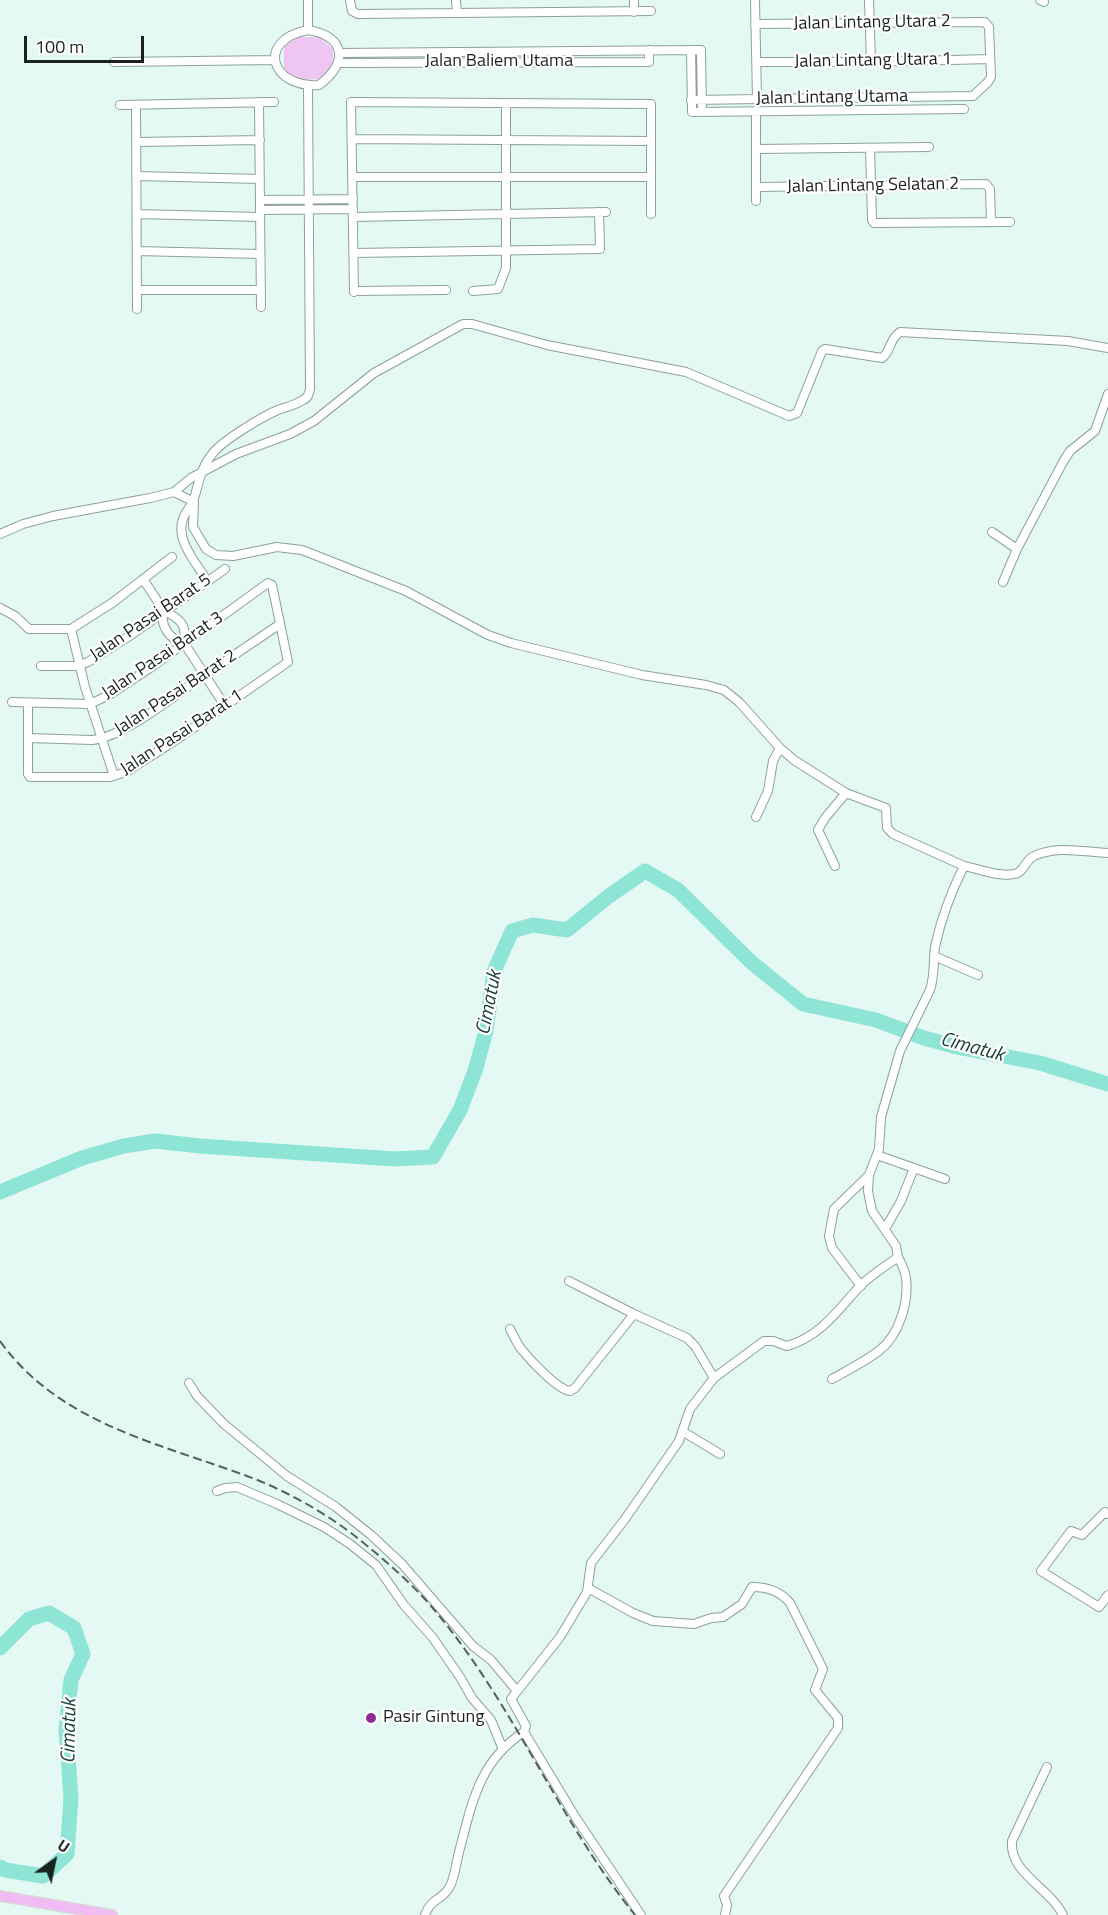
<!DOCTYPE html>
<style>
body{margin:0}
#map{position:relative;width:1108px;height:1915px;overflow:hidden;background:#e4f9f4;font-family:"Titillium Web",sans-serif}
canvas{display:block}
.north{position:absolute;left:24px;top:1831px;width:60px;height:60px;-webkit-text-stroke:4px #fff;paint-order:stroke;rotate:33deg;font-size:16px;font-weight:700;line-height:24px;text-align:center;color:#1a2220}
.north::after{content:'';display:block;margin:auto;width:21px;height:27px;background:#1a2220;clip-path:polygon(50% 0,100% 100%,50% 72%,0 100%)}
.scale{position:absolute;left:24px;top:36px;width:120px;height:27px;box-sizing:border-box;border:3px solid #1a2220;border-top:0;padding-left:8px;font-size:18px;line-height:21px;white-space:nowrap;color:#1a2220;-webkit-text-stroke:4px #fff;paint-order:stroke}
</style>
<div id="map">
<canvas width="1108" height="1915"></canvas>
<div class="north">U</div>
<div class="scale">100 m</div>
</div>
<script>
const g = document.querySelector('canvas').getContext('2d');
g.lineJoin = 'round';
function fill(path, color) { g.fillStyle = color; g.fill(path, 'evenodd'); }
function trace(path, color, width, dash) { g.strokeStyle = color; g.lineWidth = width; g.lineCap = dash ? 'butt' : 'round'; g.setLineDash(dash || []); g.stroke(path); }
function label(font, color, halo, rows, align = 'center') {
  g.font = font + ' "Titillium Web",sans-serif'; g.lineWidth = 4.5; g.setLineDash([]); g.textBaseline = 'middle'; g.strokeStyle = halo; g.fillStyle = color; for (const [text, x, y, turn = 0] of rows) {
    g.save(); g.translate(x, y); g.rotate((+turn || 0) * Math.PI / 180); g.textAlign = isNaN(turn) ? turn : align; if (halo) g.strokeText(text, 0, 0); g.fillText(text, 0, 0); g.restore();
  }
}
fill(new Path2D(`
 M 297,37 L 320,37 L 333,49 L 333,67 L 322,79 L 296,80 L 284,69 L 284,47 Z`), '#efc5f1');
trace(new Path2D(`
 M 0,1192 L 82,1158 L 124,1146 L 155,1141 L 200,1146 L 395,1159 L 433,1157 L 460,1110 L 475,1071 L 486,1031 L 494,971 L 512,931 L 533,925 L 567,930 L 609,896 L 645,871 L 678,890 L 751,962 L 803,1004 L 876,1020 L 924,1038 L 957,1047 L 1040,1063 L 1108,1084
 M 0,1648 L 29,1619 L 49,1613 L 74,1628 L 83,1654 L 71,1680 L 66,1729 L 71,1798 L 67,1854 L 43,1876 L 5,1870 L 0,1867`), '#8ee5d5', 15);
const minor = new Path2D(`
 M 350,0 L 352,11 L 358,14 L 651,11
 M 456,0 L 457,12
 M 634,0 L 634,12
 M 755,0 L 757,99
 M 869,0 L 871,62
 M 1040,0 L 1044,2
 M 308,30 C 347,36 348,64 319,85 C 270,88 256,40 308,30 Z
 M 308,30 L 308,0
 M 691,50 L 692,112 L 964,109
 M 339,53 L 701,50 L 702,112
 M 114,62 L 275,60
 M 756,62 L 871,62 L 990,59
 M 339,63 L 649,62 L 649,50
 M 691,100 L 973,96 L 988,82 L 991,77 L 989,27 L 985,22 L 755,24
 M 259,102 L 261,307
 M 120,105 L 274,102
 M 136,105 L 137,309
 M 756,111 L 756,201
 M 352,139 L 651,141
 M 137,142 L 260,140
 M 870,148 L 872,220 L 874,223 L 1010,222
 M 756,149 L 929,147
 M 137,176 L 260,179
 M 352,177 L 651,177
 M 756,187 L 986,184 L 990,189 L 991,222
 M 260,200 L 353,199
 M 260,210 L 353,209
 M 137,214 L 260,217
 M 353,217 L 606,212
 M 137,251 L 260,254
 M 354,253 L 600,249 L 599,212
 M 137,290 L 261,290
 M 354,291 L 446,290
 M 473,291 L 498,289 L 506,268 L 506,103
 M 354,292 L 351,102 L 651,104 L 651,214
 M 174,492 L 194,502 L 193,527 L 206,549 L 216,555 L 233,556 L 277,547 L 302,550 L 406,591 L 488,635 L 511,643 L 642,675 L 706,685 L 724,690 L 739,702 L 780,748 L 794,760 L 846,793 L 886,808 L 887,828 L 893,834 L 964,866
 M 992,532 L 1017,549
 M 0,534 L 23,524 L 53,516 L 150,498 L 174,492 L 191,478 L 236,454 L 290,434 L 314,421 L 374,373 L 463,324 L 472,324 L 547,345 L 686,372 L 789,416 L 797,413 L 822,351 L 825,349 L 882,358 C 891,352 889,339 900,332 L 1068,341 L 1108,348
 M 143,579 L 164,611 C 159,625 170,640 184,643 L 225,706
 M 207,581 C 197,563 175,541 183,519 C 185,511 192,506 194,499 C 199,482 201,467 213,453 C 222,441 263,416 278,410 C 286,407 296,405 303,400 C 308,398 309,394 310,389 L 308,86
 M 1003,582 L 1017,549 L 1063,462 L 1070,451 L 1095,431 L 1108,394
 M 0,608 L 15,616 L 29,629 L 71,629 L 112,603 L 172,557
 M 164,611 C 181,619 187,625 184,643
 M 71,629 L 85,687 L 114,776
 M 41,666 L 76,666 L 88,662 L 134,633 L 225,569
 M 12,702 L 90,704 L 109,695 L 153,666 L 268,583 L 272,585 L 288,662 L 179,738 L 126,772 L 110,777 L 30,777 L 28,774 L 28,703
 M 29,738 L 92,740 C 123,737 170,699 196,681 C 224,662 252,643 280,624
 M 756,817 L 768,791 L 773,761 L 780,748
 M 835,866 L 818,830 L 825,818 L 846,793
 M 934,956 L 978,975
 M 877,1155 L 945,1179
 M 885,1229 L 901,1201 L 914,1168
 M 569,1281 L 634,1314 L 687,1338 L 695,1346 L 714,1378
 M 861,1286 L 832,1248 L 829,1236 L 834,1209 L 869,1175
 M 510,1329 C 514,1336 517,1344 522,1350 C 531,1361 557,1389 570,1391 L 575,1388 L 634,1314
 M 832,1379 C 848,1370 866,1361 880,1350 C 899,1335 909,1302 906,1278 C 905,1270 901,1263 898,1257
 M 189,1383 L 197,1396 L 224,1424 L 287,1476 L 336,1507 L 371,1535 L 402,1564 L 473,1646 L 491,1660 L 517,1691
 M 682,1431 L 720,1454
 M 217,1491 L 225,1488 L 237,1487 L 277,1504 L 324,1527 L 350,1544 L 376,1565 L 404,1605 L 433,1638 L 460,1677 L 472,1698 L 491,1720 L 502,1747
 M 1108,1514 L 1105,1512 L 1082,1535 L 1071,1531 L 1041,1571 L 1099,1607 L 1108,1595
 M 588,1588 L 633,1613 L 653,1621 L 694,1624 L 711,1618 L 723,1617 L 742,1604 L 752,1587 C 768,1587 780,1591 790,1603 L 823,1669 L 815,1690 L 838,1718 L 838,1728 L 724,1896 L 727,1905 L 725,1915
 M 1047,1767 L 1012,1841 C 1009,1873 1050,1888 1063,1915
 M 425,1915 C 430,1899 442,1900 449,1888 C 455,1878 456,1863 459,1852 C 472,1803 479,1761 524,1732
 M 641,1915 L 576,1818 L 524,1732 L 526,1726 L 511,1699 L 560,1637 L 587,1592 L 591,1563 L 625,1519 L 679,1441 L 690,1409 L 714,1378 L 764,1341 L 773,1341 L 787,1346 C 820,1337 839,1309 860,1286 C 871,1275 886,1266 898,1257 L 896,1246 L 872,1211 L 868,1191 L 869,1175 L 879,1149 L 881,1117 L 900,1051 L 930,990 C 935,975 933,962 935,947 C 941,919 951,892 964,866 C 980,869 998,877 1014,874 C 1024,873 1025,860 1034,856 C 1057,845 1084,852 1108,853`);
const major = new Path2D(`
 M 0,1896 L 112,1915`);
trace(minor, '#8da09c', 10);
trace(major, '#d6d7d7', 12);
trace(minor, '#fff', 8);
trace(major, '#f1bcf4', 9);
trace(new Path2D(`
 M 0,1341 C 60,1425 163,1444 255,1479 C 292,1494 329,1515 360,1540 C 387,1562 414,1585 436,1612 C 514,1705 559,1821 635,1915`), '#54605d', 2, [9, 4.5]);
for (const [x, y, r, color] of [
 [371,1718,6,"#8e2c95"]
]) { const dot = new Path2D(); dot.arc(x, y, r, 0, 2 * Math.PI); g.fillStyle = color; g.fill(dot); trace(dot, '#fff', 2); }
label('18px', '#1a2220', '#fff', [
 ["Jalan Lintang Utara 2",872,23,-1],
 ["Jalan Lintang Utara 1",873,61,-1],
 ["Jalan Baliem Utama",499,62],
 ["Jalan Lintang Utama",832,98,-1],
 ["Jalan Lintang Selatan 2",873,186,-1],
 ["Jalan Pasai Barat 5",151,618,-34],
 ["Jalan Pasai Barat 3",163,656,-34],
 ["Jalan Pasai Barat 2",176,693,-33],
 ["Jalan Pasai Barat 1",182,733,-33]
]);
label('18px', '#1a2220', '#fff', [
 ["Pasir Gintung",383,1718]
], 'left');
label('italic 20px', '#1b433c', '#fff', [
 ["Cimatuk",490,1003,-79],
 ["Cimatuk",972,1048,15],
 ["Cimatuk",70,1731,-89]
]);
</script>
